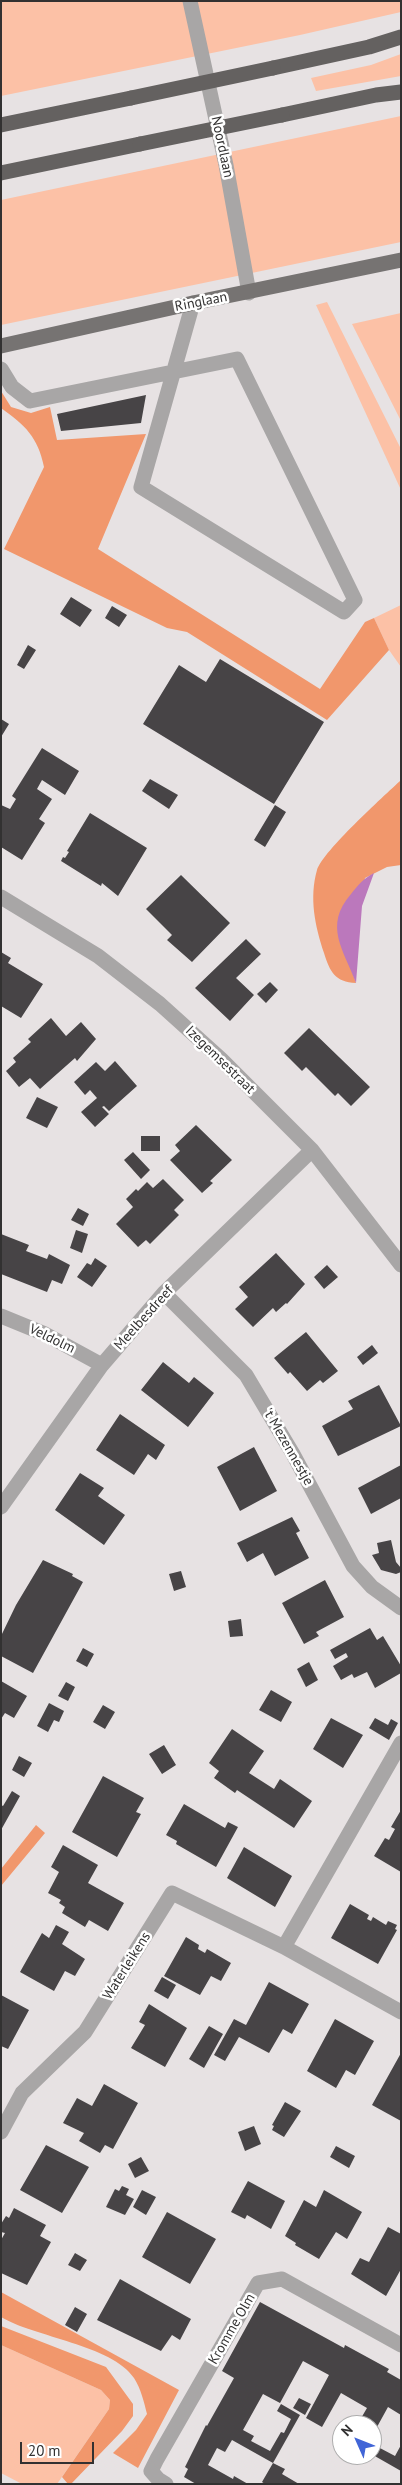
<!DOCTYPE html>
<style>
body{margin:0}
#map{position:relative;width:402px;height:2485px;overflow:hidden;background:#e7e2e3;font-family:"PT Sans",sans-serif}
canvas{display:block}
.frame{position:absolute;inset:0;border:2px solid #323131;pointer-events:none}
.north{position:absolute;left:332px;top:2415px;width:50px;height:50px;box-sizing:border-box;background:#fff;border:1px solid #adadad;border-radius:50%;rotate:314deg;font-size:14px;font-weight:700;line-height:20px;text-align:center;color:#323131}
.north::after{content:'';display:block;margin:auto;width:18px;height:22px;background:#4165d7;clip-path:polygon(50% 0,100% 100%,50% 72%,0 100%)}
.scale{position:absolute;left:20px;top:2442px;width:74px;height:22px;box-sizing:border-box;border:2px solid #323131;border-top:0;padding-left:6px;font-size:15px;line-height:18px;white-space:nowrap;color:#323131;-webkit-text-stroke:4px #fff;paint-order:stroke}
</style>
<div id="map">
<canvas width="402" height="2485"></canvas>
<div class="frame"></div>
<div class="north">N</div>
<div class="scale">20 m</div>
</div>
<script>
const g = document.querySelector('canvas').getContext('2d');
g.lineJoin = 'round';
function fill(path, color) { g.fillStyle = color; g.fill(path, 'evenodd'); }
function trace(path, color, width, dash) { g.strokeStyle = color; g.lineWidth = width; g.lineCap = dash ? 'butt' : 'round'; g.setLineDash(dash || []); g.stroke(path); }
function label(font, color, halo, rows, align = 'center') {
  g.font = font + ' "PT Sans",sans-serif'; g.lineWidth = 5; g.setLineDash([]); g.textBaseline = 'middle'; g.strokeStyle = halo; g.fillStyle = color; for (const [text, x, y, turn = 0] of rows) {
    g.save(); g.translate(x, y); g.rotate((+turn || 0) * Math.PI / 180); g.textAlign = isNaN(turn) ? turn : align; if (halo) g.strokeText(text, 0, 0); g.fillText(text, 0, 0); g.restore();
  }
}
fill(new Path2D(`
 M 1,1 L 401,1 L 401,12 L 300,35 L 1,96 Z
 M 401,54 L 401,76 L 316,91 L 311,78 L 371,65 Z
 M 401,116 L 401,242 L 1,325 L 1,200 Z
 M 327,302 L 401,449 L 401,490 L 316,305 Z
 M 401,313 L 401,421 L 352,324 Z
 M 401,605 L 401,667 L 389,650 L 374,618 Z
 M 1,2345 L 101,2390 L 110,2400 L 109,2409 L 57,2484 L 22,2484 L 1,2473 Z`), '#fcc1a6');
fill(new Path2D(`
 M 1,391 L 11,407 L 31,413 L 50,407 L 57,440 L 146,434 L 98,549 L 320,689 L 365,622 L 374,618 L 389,650 L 327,720 L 187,632 L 167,628 L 4,549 L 44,467 C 38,437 25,425 1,408 Z
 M 401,780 L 401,865 L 387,867 L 365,878 L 350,965 L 356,983 C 335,982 330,972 324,953 C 315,926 309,898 317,870 C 324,850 383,797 401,780 Z
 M 36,1825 L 45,1833 L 1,1886 L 1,1869 Z
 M 1,2292 L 179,2390 L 138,2468 L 113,2453 L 136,2430 L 147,2414 C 144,2402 141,2389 134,2378 C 112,2345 34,2337 1,2317 Z
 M 1,2326 L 106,2367 L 133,2404 L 133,2416 L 122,2431 L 71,2484 L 68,2484 L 62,2477 L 109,2409 L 110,2400 L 101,2390 L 1,2345 Z`), '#f1976c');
fill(new Path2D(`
 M 374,873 L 362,906 L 356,983 C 344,950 323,926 351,894 C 358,885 364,878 374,873 Z`), '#bb78bc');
fill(new Path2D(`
 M 146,395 L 141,423 L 61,431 L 57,414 Z
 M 71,597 L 92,610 L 80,627 L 60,614 Z
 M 112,606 L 127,615 L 119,627 L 105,618 Z
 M 28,645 L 36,650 L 24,669 L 17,665 Z
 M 220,659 L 324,722 L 274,804 L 143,724 L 179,665 L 206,682 Z
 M 1,719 L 9,724 L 1,737 Z
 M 42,748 L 79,771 L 65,795 L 42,780 L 37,789 L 52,799 L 39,819 L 45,823 L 22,860 L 1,847 L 1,805 L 10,809 L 16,799 L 12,796 Z
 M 150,779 L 178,795 L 169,809 L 142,791 Z
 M 275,805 L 286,812 L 265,847 L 254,840 Z
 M 90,813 L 147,848 L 118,896 L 102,883 L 101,886 L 61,861 L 63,857 L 65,858 L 69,852 L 67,851 Z
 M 181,875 L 230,923 L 192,962 L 167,940 L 172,935 L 146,909 Z
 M 246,939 L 261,954 L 236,978 L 254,995 L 230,1021 L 195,988 Z
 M 1,952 L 11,958 L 8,963 L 43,984 L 21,1018 L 1,1006 Z
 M 270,982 L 278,990 L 266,1003 L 257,994 Z
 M 51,1018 L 66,1036 L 81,1022 L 96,1039 L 77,1061 L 75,1058 L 40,1089 L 30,1078 L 19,1087 L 6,1071 L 16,1062 L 13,1058 L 31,1042 L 28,1039 Z
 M 309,1028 L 370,1087 L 351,1106 L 338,1093 L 335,1096 L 306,1067 L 302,1071 L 284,1053 Z
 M 115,1061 L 137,1086 L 109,1111 L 104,1106 L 102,1107 L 109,1114 L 95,1127 L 81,1112 L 97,1098 L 90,1090 L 85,1095 L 74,1082 L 96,1062 L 105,1071 Z
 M 37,1097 L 58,1107 L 47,1128 L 26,1118 Z
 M 196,1125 L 232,1160 L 210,1181 L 213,1183 L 202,1193 L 170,1160 L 180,1151 L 175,1145 Z
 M 141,1136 L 160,1136 L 160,1151 L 141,1151 Z
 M 133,1152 L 150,1170 L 141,1179 L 124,1160 Z
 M 163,1179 L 184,1200 L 174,1210 L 179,1215 L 150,1244 L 146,1240 L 138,1247 L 116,1224 L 133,1207 L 126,1199 L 136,1189 L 138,1191 L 147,1182 L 153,1188 Z
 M 78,1208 L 89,1214 L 83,1226 L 71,1220 Z
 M 76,1230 L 88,1234 L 82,1253 L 70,1248 Z
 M 1,1234 L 29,1245 L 26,1251 L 47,1259 L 49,1254 L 70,1265 L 62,1284 L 52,1280 L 47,1292 L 1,1274 Z
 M 276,1253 L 305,1284 L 287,1304 L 286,1303 L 276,1312 L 273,1308 L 253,1327 L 235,1309 L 248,1297 L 239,1287 Z
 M 95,1258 L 107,1266 L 92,1287 L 77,1277 L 87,1263 L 91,1265 Z
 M 327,1265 L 338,1277 L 324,1289 L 314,1277 Z
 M 306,1332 L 338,1371 L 323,1383 L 320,1380 L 307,1391 L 290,1372 L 288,1374 L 274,1358 Z
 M 372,1345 L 378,1353 L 363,1365 L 357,1357 Z
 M 163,1362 L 189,1383 L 194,1377 L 214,1393 L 188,1427 L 141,1390 Z
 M 379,1385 L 401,1426 L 338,1456 L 322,1426 L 353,1409 L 348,1401 Z
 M 120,1414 L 165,1445 L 156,1460 L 148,1454 L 134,1475 L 96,1450 Z
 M 254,1447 L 277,1491 L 240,1511 L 217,1467 Z
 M 401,1465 L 401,1498 L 371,1514 L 358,1488 Z
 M 80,1473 L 104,1488 L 98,1496 L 125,1515 L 104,1545 L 55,1510 Z
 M 292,1517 L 300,1531 L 296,1533 L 309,1558 L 275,1576 L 263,1553 L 247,1562 L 237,1543 Z
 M 391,1540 L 396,1562 L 401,1568 L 401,1572 L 396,1574 L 381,1570 L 372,1555 L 379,1553 L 377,1543 Z
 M 43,1560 L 73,1574 L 72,1576 L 83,1582 L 33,1673 L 1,1656 L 1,1636 L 16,1605 Z
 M 181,1571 L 186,1587 L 174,1591 L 169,1574 Z
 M 325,1580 L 344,1617 L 316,1632 L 319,1636 L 304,1644 L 282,1603 Z
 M 241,1619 L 243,1636 L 230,1637 L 228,1621 Z
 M 370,1628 L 377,1640 L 383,1636 L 401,1666 L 401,1673 L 375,1688 L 367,1672 L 354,1678 L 352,1674 L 341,1680 L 333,1666 L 348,1657 L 346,1653 L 335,1659 L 330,1650 Z
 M 83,1648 L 94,1654 L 87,1667 L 76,1661 Z
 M 309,1662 L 318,1680 L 306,1687 L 297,1669 Z
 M 1,1681 L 27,1696 L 14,1718 L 5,1713 L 1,1719 Z
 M 66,1682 L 75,1687 L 68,1701 L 58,1696 Z
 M 271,1690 L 292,1702 L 281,1722 L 259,1710 Z
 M 49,1703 L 64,1711 L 59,1722 L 54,1720 L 48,1732 L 37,1726 Z
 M 103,1705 L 115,1712 L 105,1729 L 93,1722 Z
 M 331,1718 L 363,1735 L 343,1768 L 313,1749 Z
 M 375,1718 L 388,1725 L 391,1719 L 398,1723 L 389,1740 L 369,1728 Z
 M 232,1729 L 264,1751 L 249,1773 L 274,1789 L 280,1779 L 312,1801 L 294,1828 L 237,1790 L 235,1793 L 214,1778 L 219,1771 L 209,1763 Z
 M 164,1745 L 176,1765 L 162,1774 L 149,1754 Z
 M 19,1756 L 32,1763 L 24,1777 L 12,1770 Z
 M 103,1776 L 144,1798 L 136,1812 L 141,1814 L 117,1857 L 72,1832 Z
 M 12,1791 L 20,1796 L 1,1830 L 1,1805 L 3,1806 Z
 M 184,1804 L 225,1828 L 228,1822 L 238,1827 L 216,1867 L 176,1844 L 177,1841 L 166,1835 Z
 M 401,1810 L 401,1872 L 374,1856 L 385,1838 L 389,1840 L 395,1829 L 391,1827 Z
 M 63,1845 L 98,1865 L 88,1883 L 124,1903 L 108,1931 L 89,1920 L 85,1927 L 62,1913 L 65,1907 L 59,1903 L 61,1900 L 48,1893 L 59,1872 L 51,1867 Z
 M 244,1847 L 292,1876 L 275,1907 L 227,1878 Z
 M 350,1904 L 369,1915 L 367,1919 L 371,1921 L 373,1917 L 386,1925 L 388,1921 L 397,1925 L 395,1929 L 397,1930 L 378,1964 L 331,1938 Z
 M 56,1925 L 69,1932 L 62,1944 L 85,1959 L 75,1976 L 65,1971 L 54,1991 L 20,1972 L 42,1933 L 49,1938 Z
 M 186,1937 L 199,1945 L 198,1949 L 205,1953 L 207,1949 L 231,1963 L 221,1981 L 211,1976 L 200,1995 L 164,1976 Z
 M 162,1977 L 176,1985 L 168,1999 L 154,1991 Z
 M 269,1982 L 309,2004 L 292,2034 L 283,2029 L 269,2053 L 239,2037 L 225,2061 L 214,2055 L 234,2019 L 246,2025 Z
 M 1,1995 L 29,2010 L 8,2049 L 1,2046 Z
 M 149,2004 L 187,2028 L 165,2067 L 131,2048 L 145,2025 L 139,2022 Z
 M 335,2019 L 374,2041 L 355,2075 L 346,2070 L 336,2088 L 307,2071 Z
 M 209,2026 L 223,2034 L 204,2068 L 189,2059 Z
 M 401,2053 L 401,2121 L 372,2105 Z
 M 104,2084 L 138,2103 L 113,2149 L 105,2145 L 100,2153 L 79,2141 L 84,2133 L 63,2123 L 77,2098 L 92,2106 Z
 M 285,2102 L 301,2111 L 284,2137 L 272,2130 L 274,2126 L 272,2125 Z
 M 254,2126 L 261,2144 L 245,2151 L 238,2132 Z
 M 46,2145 L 89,2167 L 62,2213 L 20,2190 Z
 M 336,2146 L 355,2156 L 349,2168 L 330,2157 Z
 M 141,2157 L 149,2171 L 135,2178 L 128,2164 Z
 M 248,2181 L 285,2201 L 271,2229 L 247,2215 L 245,2219 L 231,2212 Z
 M 122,2186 L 129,2189 L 126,2195 L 134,2199 L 125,2215 L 106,2207 L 115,2189 L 119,2191 Z
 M 142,2190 L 156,2197 L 146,2215 L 133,2207 Z
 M 324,2190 L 362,2212 L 347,2239 L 336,2232 L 319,2259 L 295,2245 L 296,2243 L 285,2236 L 304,2200 L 316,2207 Z
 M 14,2208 L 46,2225 L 40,2236 L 51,2242 L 27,2285 L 1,2273 L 1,2240 L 5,2233 L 1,2232 L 1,2224 L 6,2216 L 9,2218 Z
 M 167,2212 L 216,2239 L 190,2284 L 142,2257 Z
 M 388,2227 L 401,2234 L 401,2269 L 386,2296 L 351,2274 L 360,2258 L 369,2262 Z
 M 75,2253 L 87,2260 L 80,2271 L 68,2265 Z
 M 120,2279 L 191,2319 L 180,2340 L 172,2335 L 161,2351 L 97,2320 Z
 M 260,2302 L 344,2348 L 345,2345 L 389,2369 L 387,2372 L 401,2380 L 401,2415 L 388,2407 L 372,2436 L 372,2425 L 357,2425 L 367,2408 L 341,2393 L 322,2427 L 306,2418 L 329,2375 L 303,2361 L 280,2403 L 263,2394 L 243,2430 L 254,2436 L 251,2441 L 270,2451 L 281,2432 L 284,2433 L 291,2419 L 277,2411 L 281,2404 L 300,2415 L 273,2463 L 285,2469 L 282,2474 L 299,2484 L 265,2484 L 262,2482 L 273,2463 L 232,2440 L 225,2452 L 217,2448 L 208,2465 L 233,2479 L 234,2476 L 248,2484 L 196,2484 L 184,2477 L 188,2469 L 185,2467 L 206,2425 L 207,2426 L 234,2378 L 222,2371 Z
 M 75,2307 L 87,2314 L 77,2332 L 65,2325 Z
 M 299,2398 L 311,2404 L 305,2415 L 293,2408 Z
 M 339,2425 L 342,2426 L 342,2438 L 334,2434 Z
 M 401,2445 L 401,2471 L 373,2455 L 378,2447 L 395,2456 Z`), '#474446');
trace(new Path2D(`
 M 190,1 L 226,165 L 249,293
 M 1,369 L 12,387 L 30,401 L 237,359 L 355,600 L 344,612 L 141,487 L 193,303
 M 1,897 L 98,956 L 160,1004 L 221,1059 L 312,1150 L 401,1265
 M 164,1293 L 246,1375 L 293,1454 L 353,1566 L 372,1587 L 401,1608
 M 1,1316 L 45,1334 L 102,1365
 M 1,1507 L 102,1365 L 164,1293 L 312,1150
 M 284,1947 L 401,2012
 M 1,2132 L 22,2093 L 85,2032 L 172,1893 L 284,1947 L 401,1743
 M 166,2484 L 158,2479 L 151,2471 L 157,2459 L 258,2283 L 282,2279 L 401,2345`), '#a8a6a6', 15);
trace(new Path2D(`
 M 1,346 L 193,303 L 401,260`), '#767372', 15);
trace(new Path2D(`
 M 273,68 L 369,47 L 401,37
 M 282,115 L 376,95 L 401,92
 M 1,125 L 131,98
 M 1,173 L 140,144`), '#646160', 15);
trace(new Path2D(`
 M 131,98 L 273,68
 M 140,144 L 282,115`), '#646160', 15);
label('14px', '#323131', '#fff', [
 ["Noordlaan",222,147,78],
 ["Ringlaan",201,302,-11],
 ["Izegemsestraat",220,1060,44],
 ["Meelbesdreef",144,1318,-48],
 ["Veldolm",52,1339,26],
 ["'t Mezennestje",288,1447,60],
 ["Waterleikens",127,1966,-58],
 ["Kromme Olm",232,2329,-60]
]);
</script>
